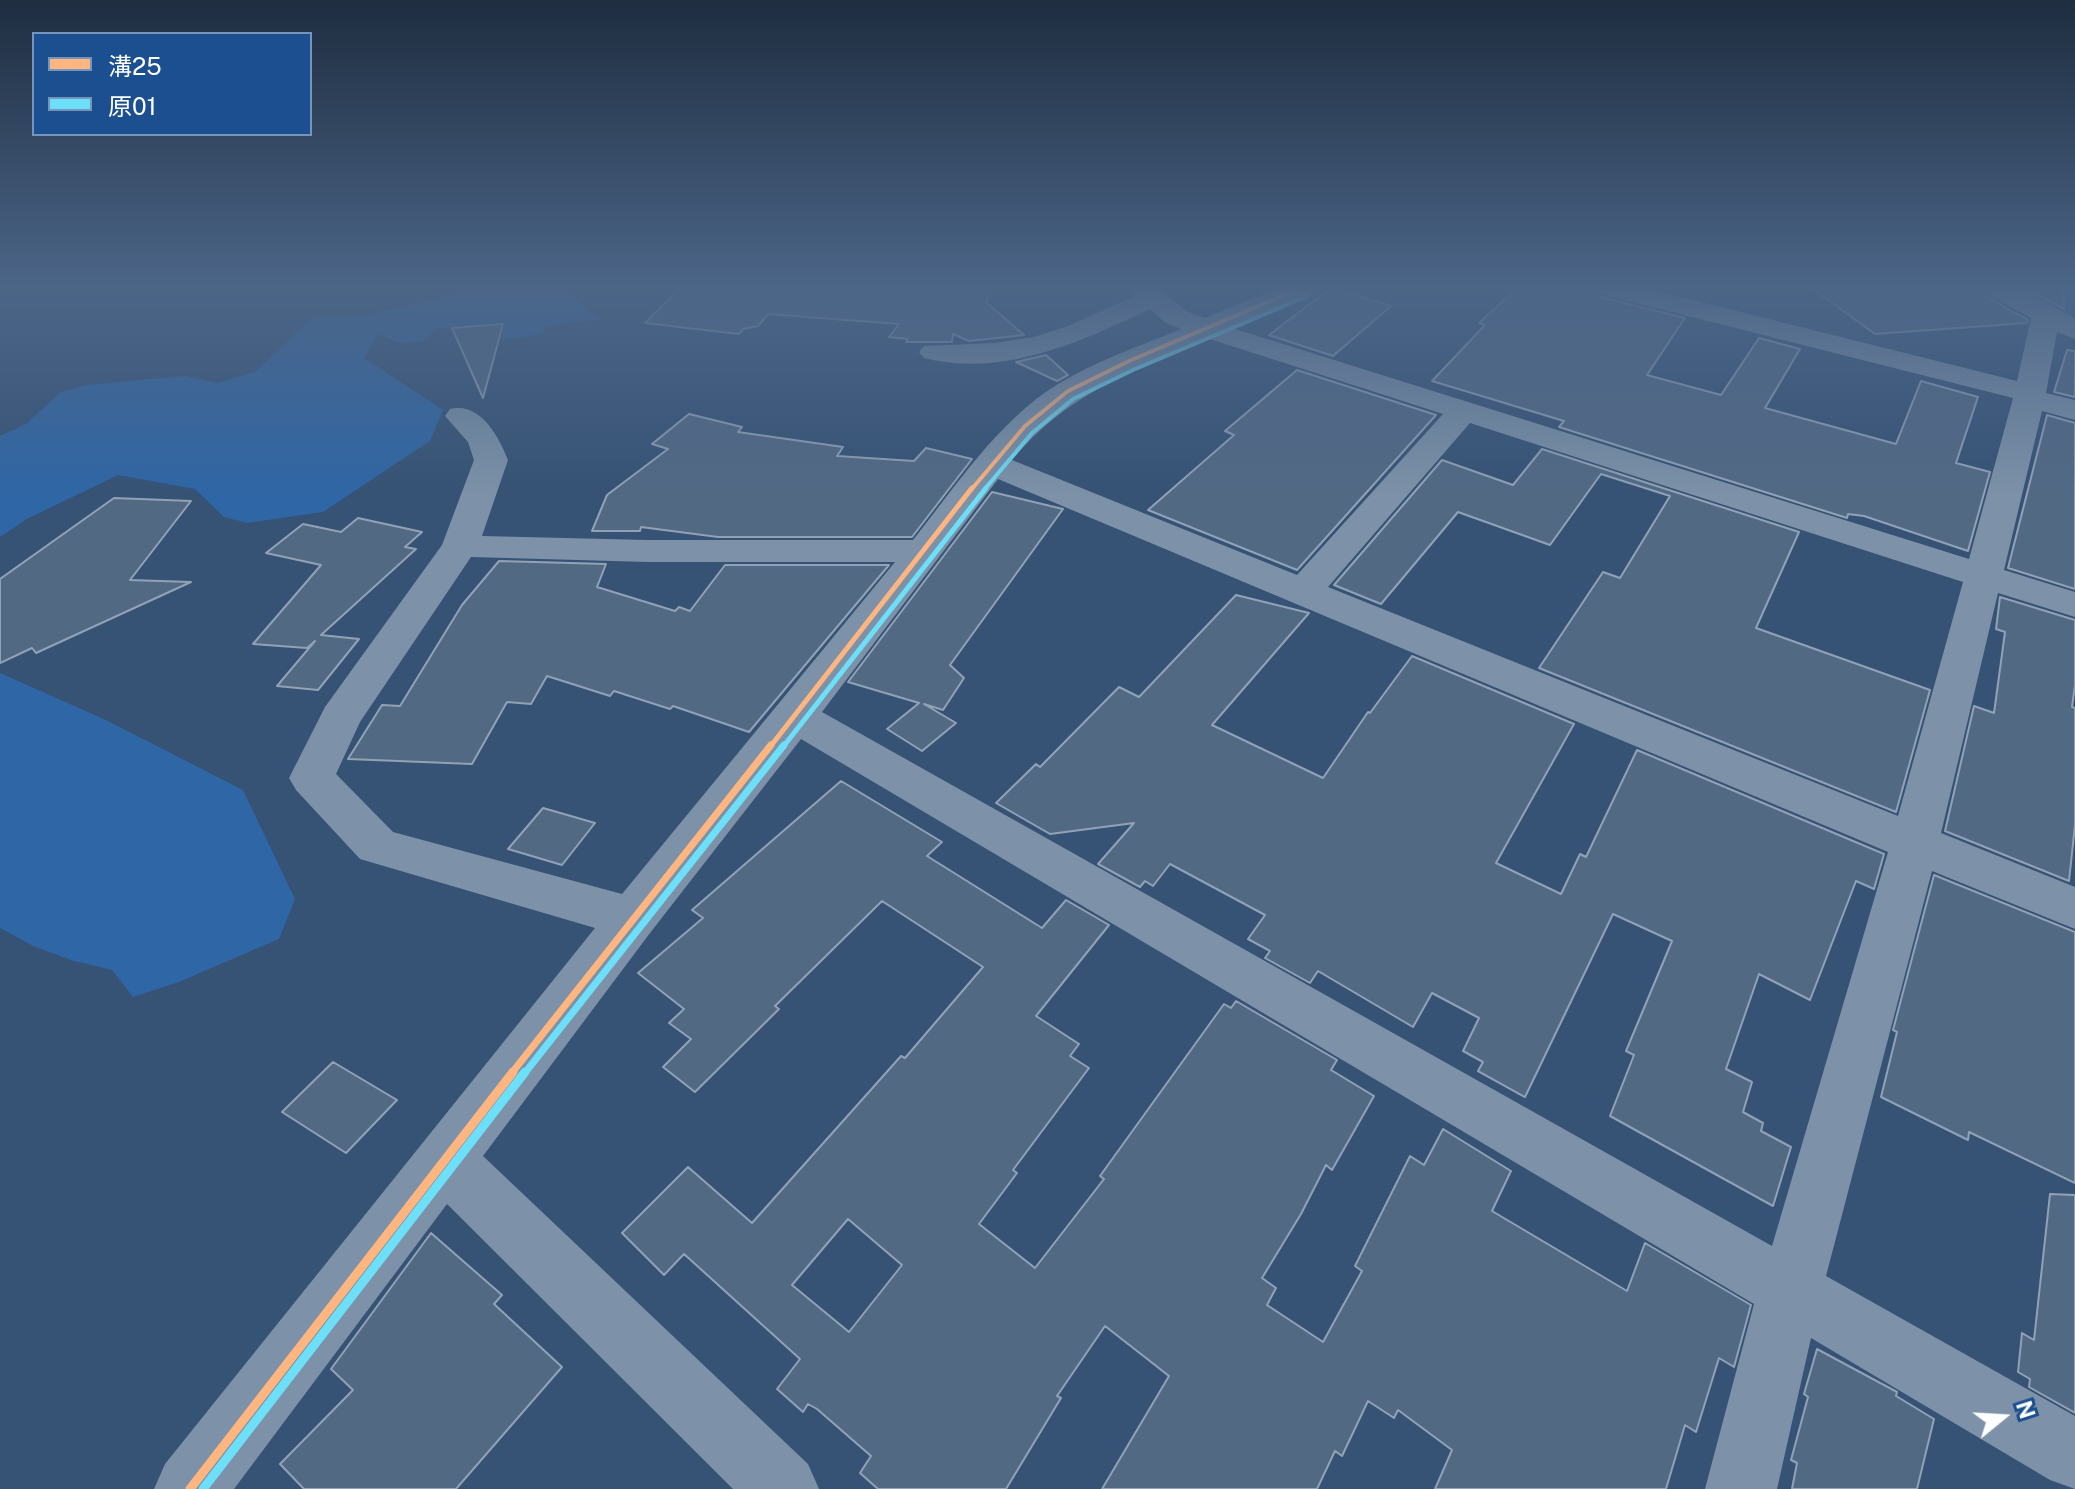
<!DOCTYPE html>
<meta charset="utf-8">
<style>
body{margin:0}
#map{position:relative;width:2075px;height:1489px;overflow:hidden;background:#365274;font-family:"Public Sans","Noto Sans JP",sans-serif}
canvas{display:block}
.legend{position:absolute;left:32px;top:32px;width:280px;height:104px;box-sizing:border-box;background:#1b4f8f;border:2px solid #7695bc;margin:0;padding:10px 14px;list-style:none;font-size:24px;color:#fff}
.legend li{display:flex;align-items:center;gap:16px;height:40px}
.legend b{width:40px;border:2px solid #7695bc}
.north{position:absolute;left:1963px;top:1377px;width:80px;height:80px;-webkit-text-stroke:6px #1b4f8f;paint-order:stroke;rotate:72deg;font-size:22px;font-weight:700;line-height:32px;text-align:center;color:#fff}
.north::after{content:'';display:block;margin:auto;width:28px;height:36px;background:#fff;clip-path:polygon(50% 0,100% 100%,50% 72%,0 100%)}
</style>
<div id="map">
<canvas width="2075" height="1489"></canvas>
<ul class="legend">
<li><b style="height:10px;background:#ffb580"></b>溝25</li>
<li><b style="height:10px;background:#6ddff8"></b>原01</li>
</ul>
<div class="north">N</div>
</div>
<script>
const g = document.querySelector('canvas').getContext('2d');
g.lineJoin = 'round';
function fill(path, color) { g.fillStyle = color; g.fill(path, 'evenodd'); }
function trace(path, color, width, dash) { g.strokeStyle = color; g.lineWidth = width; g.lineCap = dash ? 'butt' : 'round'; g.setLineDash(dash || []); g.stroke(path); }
fill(new Path2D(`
 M 553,287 L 563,288 L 599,319 L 547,326 L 541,334 L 502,340 L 505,322 L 438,328 L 423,341 L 400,343 L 378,334 L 364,358 L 443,410 L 430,441 L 323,512 L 247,523 L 224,517 L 195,489 L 118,475 L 27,519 L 0,537 L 0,436 L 26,424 L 61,392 L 86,385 L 184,376 L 218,383 L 256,371 L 312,318 L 356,317 L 480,289 Z
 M 0,673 L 106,720 L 243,790 L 295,899 L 279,939 L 179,982 L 133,997 L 112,970 L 74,961 L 33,946 L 0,928 Z`), '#2f66a5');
fill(new Path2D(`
 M 2021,287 L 2075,287 L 2075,320 C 2054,315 2033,305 2021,287 Z`), '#3b618d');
const building = new Path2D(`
 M 681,287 L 762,292 L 763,287 L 938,287 L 991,291 L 986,302 L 1024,335 L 969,341 L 953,334 L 952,342 L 906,342 L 908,339 L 889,337 L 899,324 L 768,314 L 758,326 L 743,329 L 739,334 L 645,323 Z
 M 1518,287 L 1590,287 L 1596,296 L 1685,318 L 1647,375 L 1721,395 L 1759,338 L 1800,349 L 1765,408 L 1896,444 L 1921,381 L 1978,397 L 1956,463 L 1990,472 L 1968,551 L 1864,516 L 1848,514 L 1847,518 L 1559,427 L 1564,421 L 1432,381 L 1485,325 L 1479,323 Z
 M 1810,287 L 1980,287 L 1985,296 L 2028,320 L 2027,323 L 1875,334 Z
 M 2024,287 L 2063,287 L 2064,309 Z
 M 1331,288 L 1391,306 L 1333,356 L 1269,335 Z
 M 503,324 L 483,398 L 452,328 Z
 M 2067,350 L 2075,351 L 2075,397 L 2054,392 Z
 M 1046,355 L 1068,375 L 1057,381 L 1016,362 Z
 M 1297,370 L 1436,415 L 1297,570 L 1148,510 L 1234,435 L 1225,431 Z
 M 689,414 L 742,427 L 738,432 L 843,447 L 837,456 L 914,461 L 926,448 L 972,459 L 912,537 L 718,537 L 641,527 L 640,531 L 592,531 L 607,495 L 668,449 L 652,444 Z
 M 2047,415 L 2075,423 L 2075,589 L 2008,568 Z
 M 1542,449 L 1799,532 L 1756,628 L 1930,690 L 1896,812 L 1539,668 L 1603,572 L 1620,578 L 1670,496 L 1601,474 L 1550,545 L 1458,512 L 1381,604 L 1334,585 L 1442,460 L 1513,485 Z
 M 992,492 L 1063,509 L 950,665 L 964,678 L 943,710 L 924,704 L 956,723 L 922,751 L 887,729 L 919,703 L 848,682 Z
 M 114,498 L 191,501 L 130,580 L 191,582 L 36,653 L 32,648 L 0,663 L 0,579 Z
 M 358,518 L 422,532 L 405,547 L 416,549 L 321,635 L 359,639 L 318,690 L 277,686 L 315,641 L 307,648 L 253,644 L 321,565 L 266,553 L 303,524 L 341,532 Z
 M 499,561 L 606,564 L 597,587 L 675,611 L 679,607 L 690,611 L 725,565 L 889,565 L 749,732 L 673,706 L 670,709 L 614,691 L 610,696 L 547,676 L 531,704 L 507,702 L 472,764 L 348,759 L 382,705 L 400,706 L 462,605 Z
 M 1236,595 L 1309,613 L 1212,725 L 1323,778 L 1368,712 L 1370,713 L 1412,656 L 1574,724 L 1496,863 L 1561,894 L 1580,854 L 1586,857 L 1637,750 L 1884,854 L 1874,889 L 1856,881 L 1810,1000 L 1759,974 L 1726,1069 L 1752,1082 L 1743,1112 L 1763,1123 L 1761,1131 L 1791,1147 L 1773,1206 L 1610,1116 L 1634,1055 L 1626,1051 L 1672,941 L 1613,914 L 1525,1097 L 1478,1071 L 1483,1062 L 1463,1051 L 1479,1018 L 1432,993 L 1413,1027 L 1318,971 L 1310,983 L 1265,958 L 1270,951 L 1248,939 L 1265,915 L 1170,864 L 1153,886 L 1145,881 L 1140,887 L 1098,864 L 1134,823 L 1050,834 L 996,803 L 1036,764 L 1040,767 L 1119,687 L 1139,697 Z
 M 2000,597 L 2075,620 L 2075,685 L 2072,707 L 2075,708 L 2075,825 L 2069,881 L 1945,831 L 1974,706 L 1994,713 L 2005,632 L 1996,629 Z
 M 841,781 L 942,842 L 927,856 L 1042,928 L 1066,900 L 1109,925 L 1036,1016 L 1079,1044 L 1070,1056 L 1089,1068 L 1013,1170 L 1017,1173 L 979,1224 L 1035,1268 L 1104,1179 L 1100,1176 L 1224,1004 L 1231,1008 L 1236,1001 L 1337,1060 L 1331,1070 L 1374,1096 L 1332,1170 L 1326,1165 L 1301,1214 L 1262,1278 L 1276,1288 L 1267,1305 L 1323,1342 L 1362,1271 L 1355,1266 L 1410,1156 L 1424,1165 L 1443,1129 L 1511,1171 L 1492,1211 L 1627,1291 L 1645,1243 L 1751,1305 L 1734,1367 L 1719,1358 L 1696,1432 L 1685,1425 L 1666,1489 L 1435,1489 L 1452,1450 L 1398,1410 L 1394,1418 L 1368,1401 L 1342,1456 L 1335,1451 L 1317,1489 L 1102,1489 L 1169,1376 L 1105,1326 L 1057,1396 L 1061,1398 L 1006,1489 L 878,1489 L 860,1473 L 871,1456 L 817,1409 L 808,1404 L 803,1412 L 777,1389 L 800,1359 L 684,1254 L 664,1275 L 622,1233 L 688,1167 L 752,1223 L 901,1056 L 905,1058 L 983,967 L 882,901 L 775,1006 L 779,1009 L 695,1092 L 663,1067 L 691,1039 L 669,1023 L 684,1009 L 638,973 L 703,918 L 692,910 ZM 848,1219 L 902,1265 L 849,1332 L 792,1285 Z
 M 543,808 L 595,823 L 562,865 L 508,849 Z
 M 1934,875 L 2075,932 L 2075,1183 L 1969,1132 L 1968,1140 L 1881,1097 L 1897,1032 L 1893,1030 Z
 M 333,1062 L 397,1100 L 346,1153 L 282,1112 Z
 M 2050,1194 L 2075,1195 L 2075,1413 L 2029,1387 L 2030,1379 L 2018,1372 L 2022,1333 L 2034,1340 Z
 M 431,1233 L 502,1295 L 494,1304 L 562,1367 L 456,1489 L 304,1489 L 280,1464 L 353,1390 L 331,1369 Z
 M 1817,1349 L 1897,1392 L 1896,1396 L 1934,1419 L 1917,1489 L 1792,1489 L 1797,1463 L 1791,1460 L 1808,1397 L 1804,1394 Z`);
fill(building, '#526984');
trace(building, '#92a2b6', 2);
fill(new Path2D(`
 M 1128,287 L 1158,287 L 1186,311 L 1205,318 L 1280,287 L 1317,287 L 1314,293 L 1232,328 L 1969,559 L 2013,398 L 1597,293 L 1594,287 L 1641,287 L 2017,381 L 2031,318 L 1986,293 L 1983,287 L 2017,287 L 2075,318 L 2075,339 L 2057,332 L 2046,393 L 2075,400 L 2075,420 L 2042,411 L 2004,570 L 2075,592 L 2075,617 L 1998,593 L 1941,833 L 2075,887 L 2075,929 L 1932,871 L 1826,1276 L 2075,1416 L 2075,1489 L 2050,1480 L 1811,1338 L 1777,1489 L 1705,1489 L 1754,1304 L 801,739 L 650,933 L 483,1156 L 808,1464 L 819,1489 L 733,1489 L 447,1204 L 234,1489 L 154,1489 L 165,1464 L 595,928 L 360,859 L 296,790 L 289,778 L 325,707 L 442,545 L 474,460 L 468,442 L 445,416 L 450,409 C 480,402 498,435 508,460 L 482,536 L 648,540 L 913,540 C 956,486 998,421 1058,384 C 1096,361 1140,346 1181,329 L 1166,323 L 1150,309 C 1081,342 1002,378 924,358 L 919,352 L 924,346 L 994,343 L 1034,337 L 1068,326 L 1135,296 ZM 1207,338 L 1443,414 L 1297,575 L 1012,460 C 1064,396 1133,370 1207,338 ZM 1470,423 L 1963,582 L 1898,816 L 1328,587 ZM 998,479 L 1888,852 L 1772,1246 L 822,712 ZM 471,557 L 648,562 L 895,562 L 622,894 L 393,832 L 336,774 L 360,722 Z`), '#7d92a8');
trace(new Path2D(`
 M 971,490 L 1025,426 L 1068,391 L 1129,361 L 1303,287`), '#ffb580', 4);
trace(new Path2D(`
 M 770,747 L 972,488`), '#ffb580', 5);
trace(new Path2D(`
 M 511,1074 L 771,745`), '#ffb580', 7);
trace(new Path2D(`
 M 190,1489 L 513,1072`), '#ffb580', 9);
trace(new Path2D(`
 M 984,490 L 1032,433 L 1073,399 L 1133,370 L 1308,296`), '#6ddff8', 4);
trace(new Path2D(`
 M 783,747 L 986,488`), '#6ddff8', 5);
trace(new Path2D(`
 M 524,1074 L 784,745`), '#6ddff8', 7);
trace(new Path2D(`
 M 203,1489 L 525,1072`), '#6ddff8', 9);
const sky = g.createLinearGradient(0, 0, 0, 496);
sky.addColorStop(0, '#1e2d40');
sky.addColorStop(0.58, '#4c6688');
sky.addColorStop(1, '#4c668800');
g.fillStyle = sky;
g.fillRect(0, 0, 2075, 496);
</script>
